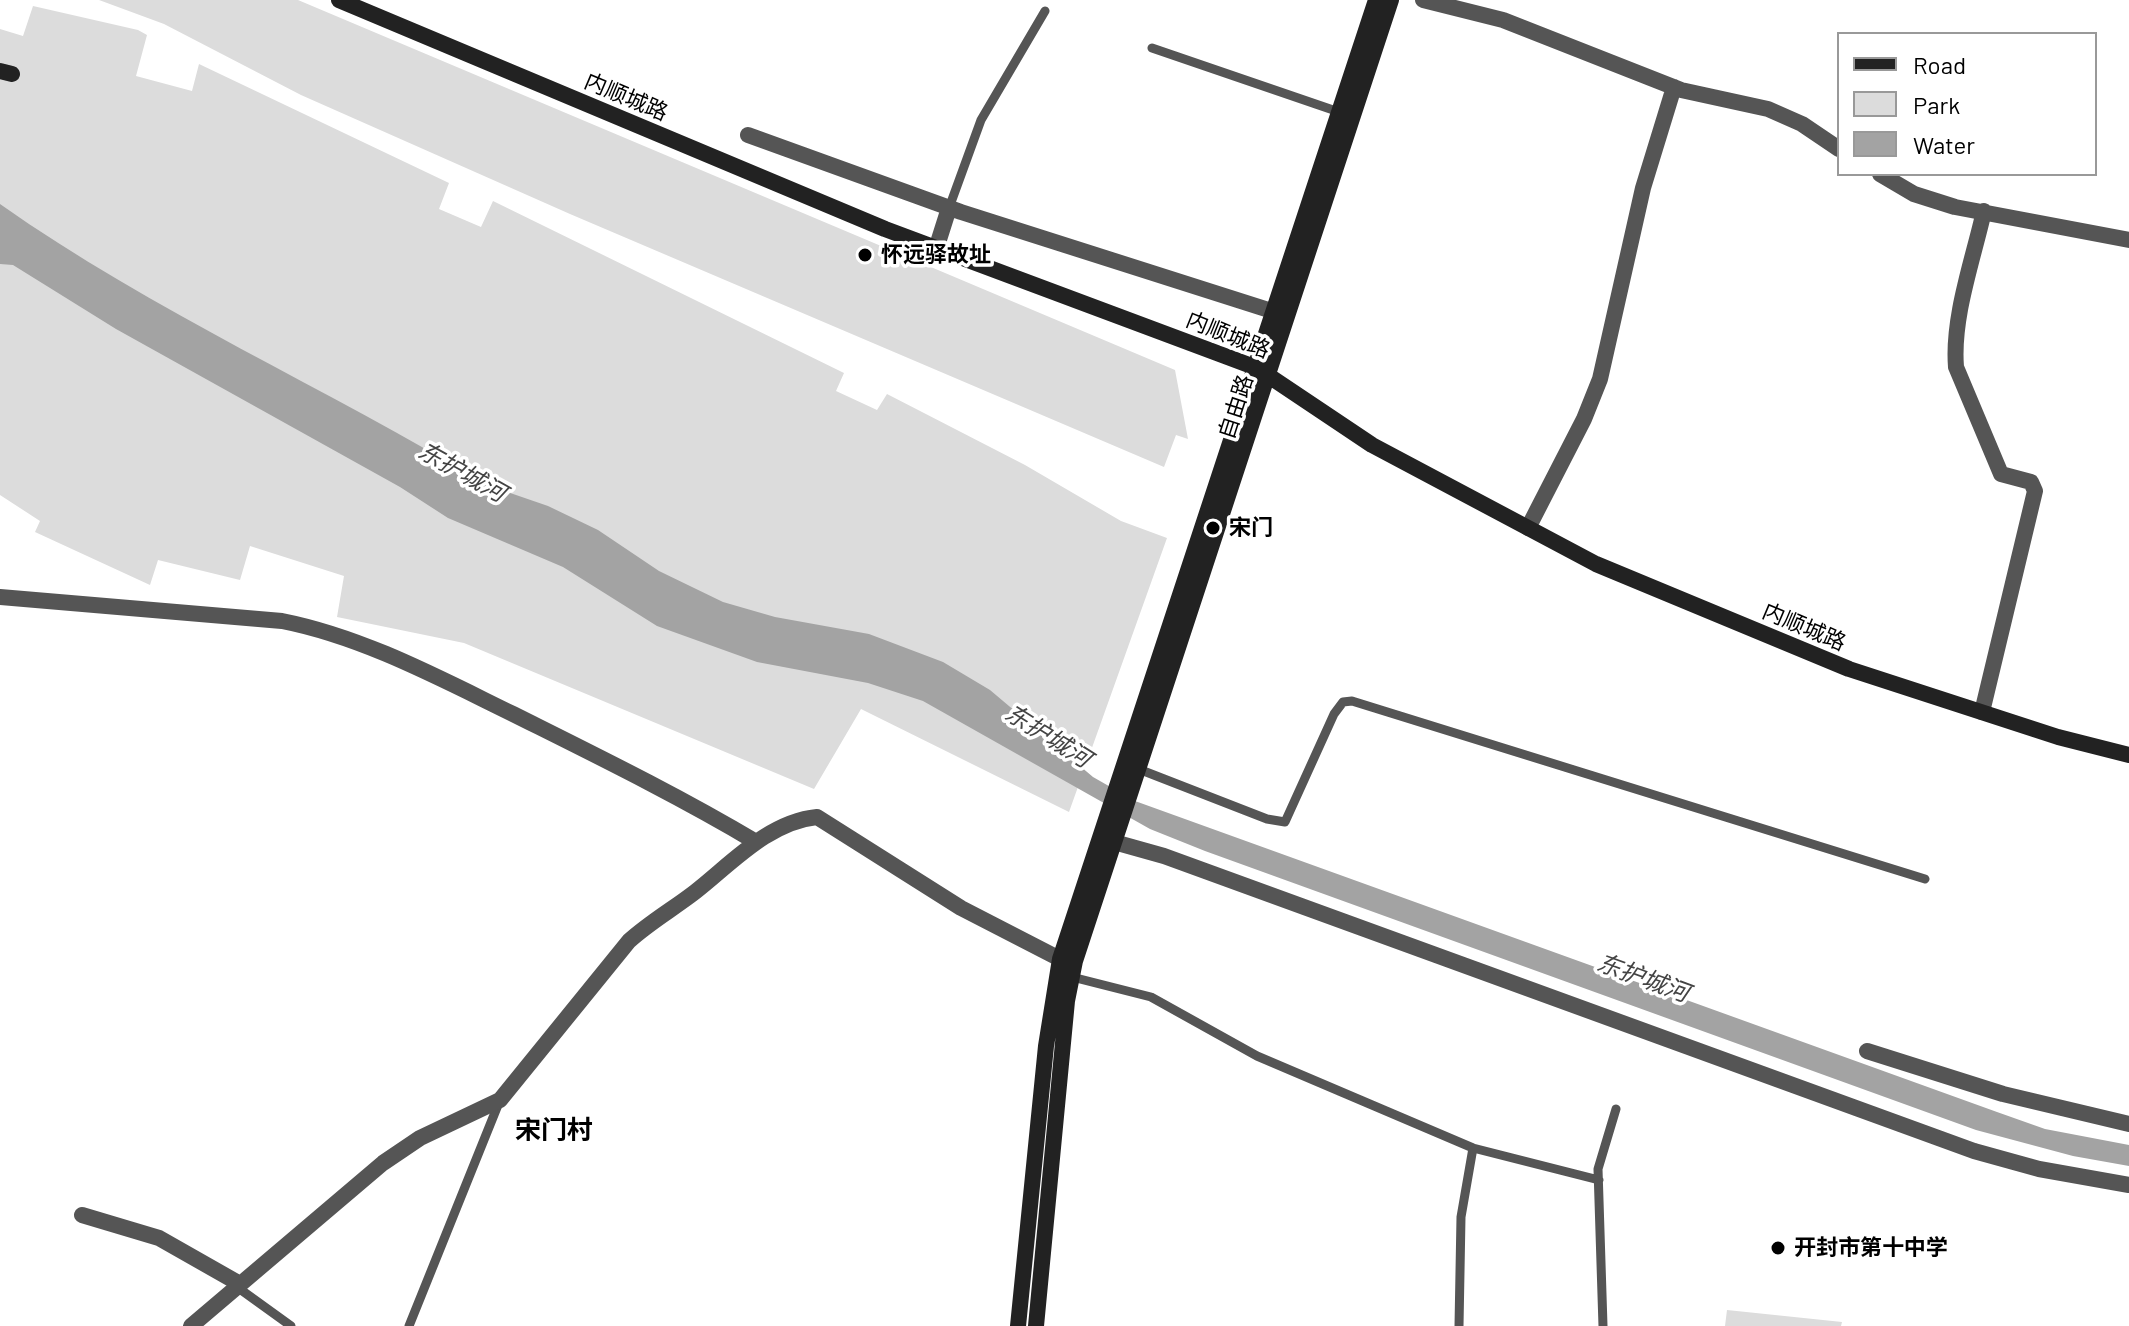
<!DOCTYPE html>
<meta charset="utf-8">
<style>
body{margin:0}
#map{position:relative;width:2129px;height:1326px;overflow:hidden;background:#fff;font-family:Barlow,sans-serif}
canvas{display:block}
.legend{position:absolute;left:1837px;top:32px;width:260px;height:144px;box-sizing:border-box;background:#fff;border:2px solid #999;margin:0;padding:10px 14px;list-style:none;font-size:24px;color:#000}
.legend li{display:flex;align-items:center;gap:16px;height:40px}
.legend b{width:40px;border:2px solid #999}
</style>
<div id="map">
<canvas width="2129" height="1326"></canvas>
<ul class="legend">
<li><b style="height:10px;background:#222"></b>Road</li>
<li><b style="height:22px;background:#dcdcdc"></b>Park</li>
<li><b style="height:22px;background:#a3a3a3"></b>Water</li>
</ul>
</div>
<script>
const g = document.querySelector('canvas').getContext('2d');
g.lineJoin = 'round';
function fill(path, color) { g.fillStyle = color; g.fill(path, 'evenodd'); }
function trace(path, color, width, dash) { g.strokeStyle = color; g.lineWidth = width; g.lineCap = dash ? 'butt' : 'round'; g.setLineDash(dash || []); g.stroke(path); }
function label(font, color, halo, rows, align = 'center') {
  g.font = font + ' Barlow,"Noto Sans SC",sans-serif'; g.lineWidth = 7; g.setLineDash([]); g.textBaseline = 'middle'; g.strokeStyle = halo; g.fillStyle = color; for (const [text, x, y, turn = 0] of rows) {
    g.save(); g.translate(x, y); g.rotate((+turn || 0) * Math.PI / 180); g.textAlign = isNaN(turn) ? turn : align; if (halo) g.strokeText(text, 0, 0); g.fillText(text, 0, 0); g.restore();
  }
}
fill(new Path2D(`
 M 99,0 L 298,0 L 1175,370 L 1188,439 L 1176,435 L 1164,467 L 570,214 L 301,95 L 164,24 Z
 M 33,6 L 138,30 L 147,35 L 136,76 L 192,91 L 199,64 L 449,183 L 439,209 L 481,227 L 493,201 L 844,373 L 836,391 L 877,410 L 887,394 L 1025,465 L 1121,521 L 1167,538 L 1069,812 L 861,709 L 814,789 L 464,643 L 337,617 L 344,576 L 250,546 L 240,580 L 158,560 L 150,585 L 35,532 L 40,521 L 0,495 L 0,29 L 23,36 Z
 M 1727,1310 L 1842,1322 L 1841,1326 L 1725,1326 Z`), '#dcdcdc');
fill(new Path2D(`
 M 0,204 C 153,312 327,388 487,485 L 548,506 L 598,530 L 659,571 L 723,602 L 775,617 L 869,634 L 943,662 L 990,690 L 1093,777 L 1135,801 L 1997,1112 L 2045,1129 L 2129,1145 L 2129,1166 L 2073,1156 L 1976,1130 L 1205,851 L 1150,829 L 923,701 L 868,683 L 757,662 L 657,626 L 563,567 L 448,518 L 400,487 L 116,329 L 13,265 L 0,264 Z`), '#a3a3a3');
trace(new Path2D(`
 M 1152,48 L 1339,112
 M 949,208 L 981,120 L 1045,11
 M 1141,770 L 1267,819 L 1285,822 L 1334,714 L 1343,702 L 1352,701 L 1925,879
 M 1072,977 L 1151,997 L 1257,1056 L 1473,1148 L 1599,1180
 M 237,1287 L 291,1326
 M 409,1326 L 500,1100
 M 1459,1326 L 1461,1217 L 1473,1148
 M 1603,1326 L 1598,1169 L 1616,1109`), '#555', 9);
trace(new Path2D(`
 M 1423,0 L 1503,20 L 1681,90 L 1768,109 L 1802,124 L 1839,149
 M 748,135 L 961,212 L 1275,312
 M 1880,174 L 1914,194 L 1955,207 L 2129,240
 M 936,249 L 949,208
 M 1528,528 L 1584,419 L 1600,379 L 1643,188 L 1674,87
 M 0,597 L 282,621 C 363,637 439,678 513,714 C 595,755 677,795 756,842
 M 1982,712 L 2035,491 L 2031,482 L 2001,474 L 1956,367 C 1952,317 1973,260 1984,211
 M 1114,842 L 1164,856 L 1974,1151 L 2039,1169 L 2129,1185
 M 1867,1051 L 2003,1094 L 2129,1124
 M 82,1215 L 159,1238 L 240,1284
 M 191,1326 L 383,1163 L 420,1138 L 500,1100 L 629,941 C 650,922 673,909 695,892 C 731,864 768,822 817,817 L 961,908 L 1060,959`), '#555', 16);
trace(new Path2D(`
 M 339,0 L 885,229 L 1257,368 L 1372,445 L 1596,564 L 1849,669 L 2058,737 L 2129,755
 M 0,71 L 12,74
 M 1018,1326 L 1046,1046 L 1060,959 L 1376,0
 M 1036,1326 L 1067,1001 L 1075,961 L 1391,0`), '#222', 16);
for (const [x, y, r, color] of [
 [865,255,8,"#000"],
 [1213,528,8,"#000"],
 [1778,1248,8,"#000"]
]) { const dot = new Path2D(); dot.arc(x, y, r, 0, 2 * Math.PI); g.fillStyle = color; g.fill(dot); trace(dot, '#fff', 3); }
label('22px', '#000', '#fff', [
 ["内顺城路",626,97,23],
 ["内顺城路",1228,335,22],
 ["自由路",1236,407,-72],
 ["内顺城路",1804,627,23]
]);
label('bold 22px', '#000', '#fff', [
 ["怀远驿故址",881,255],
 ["宋门",1229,528],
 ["开封市第十中学",1794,1248]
], 'left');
label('italic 24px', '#444', '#fff', [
 ["东护城河",462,472,29],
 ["东护城河",1048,736,32],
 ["东护城河",1643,978,20]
]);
label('bold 26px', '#000', '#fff', [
 ["宋门村",554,1130]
]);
</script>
